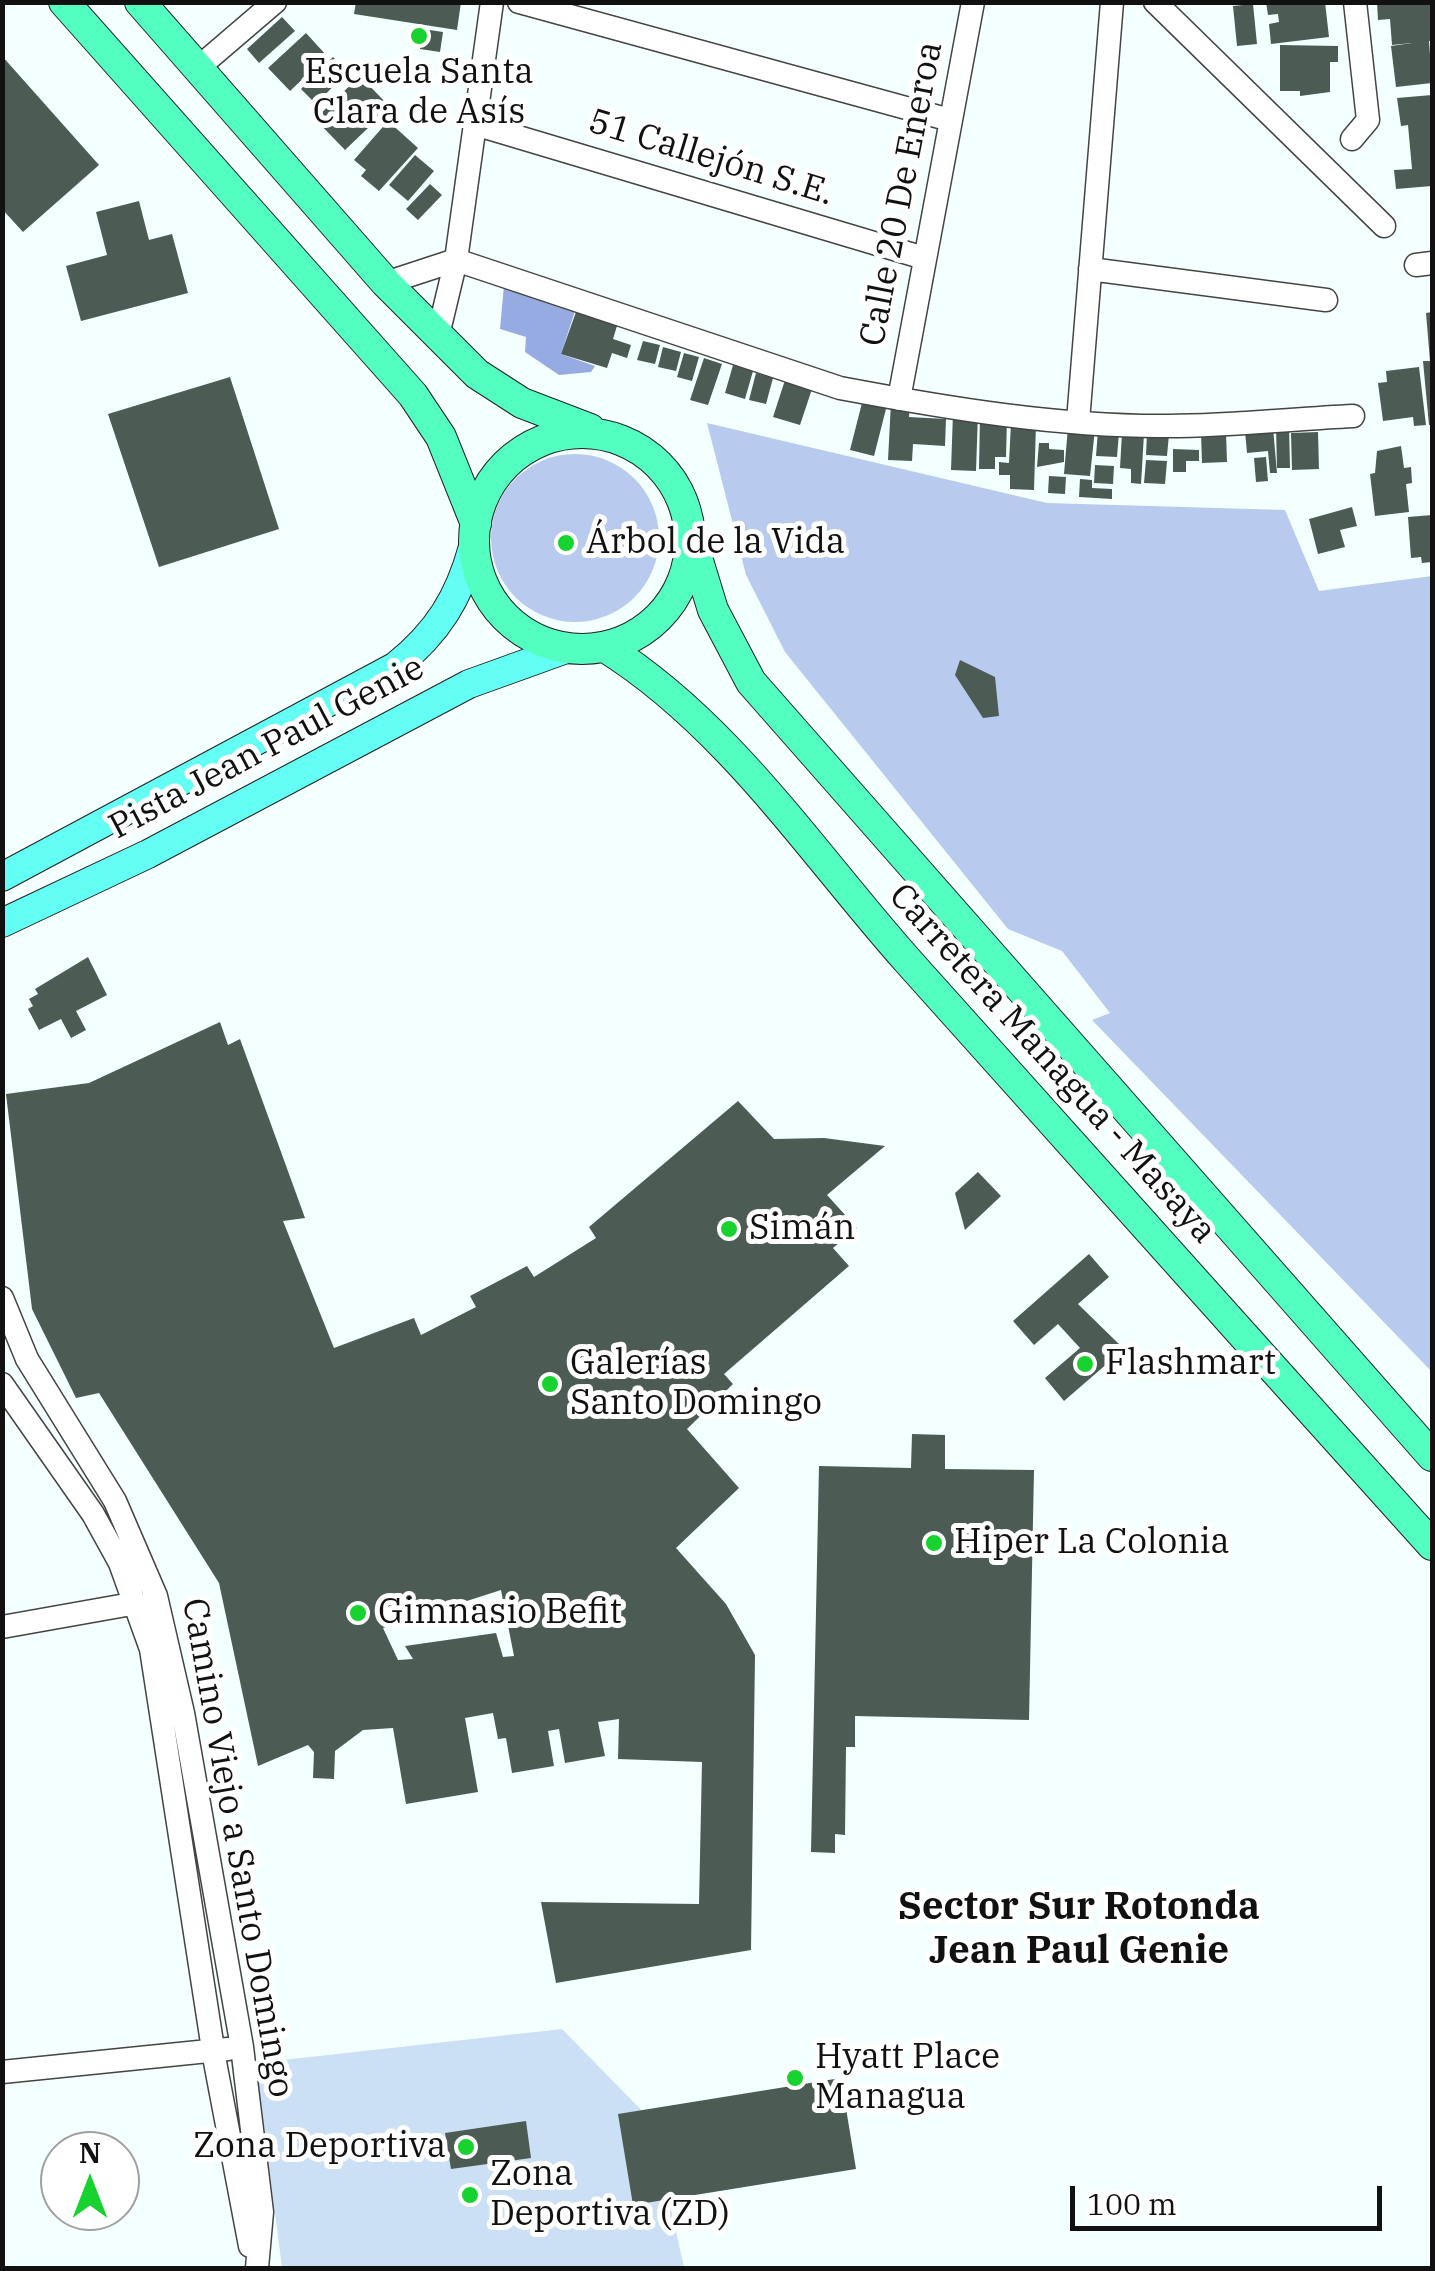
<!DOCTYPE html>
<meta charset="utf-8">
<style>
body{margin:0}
#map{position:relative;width:1435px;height:2271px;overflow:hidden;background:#f4ffff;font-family:"IBM Plex Serif",serif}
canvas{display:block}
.frame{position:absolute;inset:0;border:5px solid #111;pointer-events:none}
.north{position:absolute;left:40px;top:2131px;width:100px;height:100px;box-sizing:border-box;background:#fff;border:2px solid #a0a0a0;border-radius:50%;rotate:0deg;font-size:28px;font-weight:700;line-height:40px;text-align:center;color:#111}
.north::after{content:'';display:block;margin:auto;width:35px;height:45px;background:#18d22f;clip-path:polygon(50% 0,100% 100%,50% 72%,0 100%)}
.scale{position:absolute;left:1070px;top:2186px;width:312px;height:45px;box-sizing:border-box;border:5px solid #111;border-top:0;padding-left:12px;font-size:30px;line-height:35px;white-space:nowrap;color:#111;-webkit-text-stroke:8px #fff;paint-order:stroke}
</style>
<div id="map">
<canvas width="1435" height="2271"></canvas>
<div class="frame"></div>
<div class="north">N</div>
<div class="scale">100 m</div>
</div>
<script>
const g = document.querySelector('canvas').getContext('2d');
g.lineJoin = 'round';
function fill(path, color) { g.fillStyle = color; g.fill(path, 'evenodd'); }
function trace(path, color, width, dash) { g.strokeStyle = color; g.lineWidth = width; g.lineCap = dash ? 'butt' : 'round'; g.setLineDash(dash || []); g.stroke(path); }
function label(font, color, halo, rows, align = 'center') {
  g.font = font + ' "IBM Plex Serif",serif'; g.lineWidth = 10; g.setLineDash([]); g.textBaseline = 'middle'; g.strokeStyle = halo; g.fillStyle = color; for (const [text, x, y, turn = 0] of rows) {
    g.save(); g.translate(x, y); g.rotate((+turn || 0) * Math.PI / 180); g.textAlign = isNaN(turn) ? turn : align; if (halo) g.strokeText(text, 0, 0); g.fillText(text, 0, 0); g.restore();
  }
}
fill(new Path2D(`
 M 707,423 L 1047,503 L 1285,510 L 1319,591 L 1432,576 L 1432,1372 L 1092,1020 L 1110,1013 L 1062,951 L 1008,929 L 785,652 L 746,575 Z
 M491 538a84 84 0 1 1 168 0a84 84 0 1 1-168 0Z`), '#b8cbef');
fill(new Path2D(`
 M 504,285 L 576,308 L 561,354 L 595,366 L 591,372 L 559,375 L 525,352 L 526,337 L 500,329 Z`), '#96abe2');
fill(new Path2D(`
 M 562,2029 L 652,2121 L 684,2268 L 282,2268 L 256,2063 Z`), '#cbdff5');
fill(new Path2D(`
 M 356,2 L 461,2 L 457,30 L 354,14 Z
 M 1266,2 L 1325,2 L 1329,37 L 1271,44 L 1269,24 L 1279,22 L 1278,14 L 1268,15 Z
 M 1377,2 L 1432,2 L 1432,41 L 1429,41 L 1432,83 L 1396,87 L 1391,46 L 1412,43 L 1392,45 L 1390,19 L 1378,20 Z
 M 1253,4 L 1257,44 L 1237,46 L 1233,6 Z
 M 282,17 L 295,31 L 259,63 L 247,49 Z
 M 423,29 L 443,32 L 440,52 L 420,49 Z
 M 306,33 L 327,56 L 290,91 L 268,68 Z
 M 1280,45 L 1338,46 L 1338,62 L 1330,62 L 1330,92 L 1300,96 L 1300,91 L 1280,91 Z
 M 2,56 L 99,165 L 23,232 L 2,209 Z
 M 333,57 L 348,71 L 316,104 L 301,89 Z
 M 360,76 L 390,107 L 345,150 L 315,119 Z
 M 1432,95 L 1432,186 L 1396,189 L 1394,170 L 1412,169 L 1408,125 L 1401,126 L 1397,98 Z
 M 388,121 L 418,148 L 379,191 L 361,176 L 366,170 L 354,160 Z
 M 415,155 L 434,171 L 408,201 L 389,185 Z
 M 430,184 L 442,195 L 418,220 L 406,209 Z
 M 139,201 L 149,240 L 172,234 L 188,293 L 81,321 L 66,266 L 107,255 L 96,212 Z
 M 576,312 L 617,326 L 613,339 L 631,345 L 627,358 L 612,353 L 607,368 L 561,354 Z
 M 1432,312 L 1432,425 L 1429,425 L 1423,361 L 1430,361 L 1426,313 Z
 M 643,341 L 660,345 L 655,364 L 637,360 Z
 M 663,347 L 681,352 L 676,371 L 658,367 Z
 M 684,353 L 699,357 L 692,381 L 677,377 Z
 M 704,358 L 722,364 L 708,405 L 690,400 Z
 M 733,365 L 753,371 L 745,399 L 725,393 Z
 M 1419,367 L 1426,425 L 1414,426 L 1413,417 L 1383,421 L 1378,383 L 1387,382 L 1386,371 Z
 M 756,373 L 773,378 L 766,404 L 749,400 Z
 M 230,377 L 279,529 L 159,567 L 108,414 Z
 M 786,377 L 813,386 L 800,425 L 773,417 Z
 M 863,399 L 887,405 L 874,456 L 850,450 Z
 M 891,402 L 910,404 L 909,417 L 946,419 L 945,446 L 913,444 L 912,461 L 888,460 Z
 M 953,413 L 978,413 L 976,471 L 951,470 Z
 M 980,417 L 1007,418 L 1006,457 L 995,457 L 995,469 L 979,469 Z
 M 1011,423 L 1036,424 L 1034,490 L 1010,489 L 1010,475 L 999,475 L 999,462 L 1009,463 Z
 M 1276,426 L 1289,426 L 1290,468 L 1277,468 Z
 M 1068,427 L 1095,429 L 1090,476 L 1064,474 Z
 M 1273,428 L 1277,473 L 1270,473 L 1268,451 L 1247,453 L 1245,431 Z
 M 1098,430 L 1119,432 L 1117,457 L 1096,456 Z
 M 1226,432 L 1227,462 L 1202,463 L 1201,433 Z
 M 1318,432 L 1319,469 L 1292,470 L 1291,433 Z
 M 1122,433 L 1144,434 L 1141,484 L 1131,483 L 1131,469 L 1120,468 Z
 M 1147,433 L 1169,434 L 1167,456 L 1146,455 Z
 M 1039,443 L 1049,443 L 1049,449 L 1064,450 L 1064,462 L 1037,467 Z
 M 1401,446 L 1404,468 L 1411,467 L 1412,483 L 1406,484 L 1409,512 L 1375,516 L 1370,474 L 1375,473 L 1377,451 Z
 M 1173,449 L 1199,450 L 1199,461 L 1186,461 L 1186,472 L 1173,472 Z
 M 1266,457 L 1268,481 L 1256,482 L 1254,458 Z
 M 1146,460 L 1167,461 L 1165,484 L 1144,483 Z
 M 1095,465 L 1114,466 L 1113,484 L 1094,483 Z
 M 1049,476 L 1066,477 L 1065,494 L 1048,493 Z
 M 1080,479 L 1092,480 L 1092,488 L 1112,489 L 1112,499 L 1079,497 Z
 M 1352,507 L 1357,526 L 1340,530 L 1345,547 L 1318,554 L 1309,519 Z
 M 1432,515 L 1432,562 L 1422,563 L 1421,557 L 1411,558 L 1408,517 Z
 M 960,660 L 995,677 L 999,716 L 983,718 L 955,675 Z
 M 88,957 L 107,995 L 76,1011 L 86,1030 L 71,1038 L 61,1019 L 39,1030 L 28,1009 L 33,1006 L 29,999 L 38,994 L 35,989 Z
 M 220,1022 L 228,1045 L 240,1039 L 305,1218 L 283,1221 L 334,1348 L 414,1318 L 421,1335 L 476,1307 L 470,1296 L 527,1266 L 534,1277 L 596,1238 L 589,1227 L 738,1101 L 774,1139 L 824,1138 L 885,1146 L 827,1195 L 857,1228 L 833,1248 L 849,1266 L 724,1374 L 733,1384 L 687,1429 L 739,1488 L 676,1548 L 726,1604 L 755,1655 L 751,1950 L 556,1983 L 541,1902 L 699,1904 L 702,1762 L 618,1759 L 619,1719 L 598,1722 L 605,1756 L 565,1763 L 559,1729 L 548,1731 L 554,1766 L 512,1773 L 506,1738 L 498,1739 L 493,1713 L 465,1718 L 478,1792 L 406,1804 L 393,1728 L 363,1730 L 335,1751 L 334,1779 L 313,1778 L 314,1752 L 308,1745 L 258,1766 L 219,1583 L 99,1393 L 76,1398 L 32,1309 L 6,1094 L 89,1083 ZM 501,1590 L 514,1656 L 503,1657 L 496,1633 L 405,1646 L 413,1659 L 398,1660 L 383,1628 Z
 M 978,1172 L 1001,1196 L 965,1230 L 955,1193 Z
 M 1089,1254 L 1109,1277 L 1078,1304 L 1124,1349 L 1064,1401 L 1045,1378 L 1080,1348 L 1058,1324 L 1034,1345 L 1013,1321 Z
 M 912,1434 L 945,1435 L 945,1469 L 1034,1470 L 1029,1720 L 855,1716 L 855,1747 L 846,1747 L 845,1835 L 835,1834 L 835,1853 L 811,1852 L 819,1466 L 911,1468 Z
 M 841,2078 L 856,2169 L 633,2205 L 618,2114 Z
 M 526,2121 L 531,2158 L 451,2169 L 445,2133 Z`), '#4c5b54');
const minor = new Path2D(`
 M 519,2 L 950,120
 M 1155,2 L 1384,226
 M 199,67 L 275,2
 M 478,125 L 924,258
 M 1352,139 L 1368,120 L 1355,2
 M 1416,265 L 1432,263
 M 1090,269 L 1326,300
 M 386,283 L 456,260 L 840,388 C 946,408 1060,427 1168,426 C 1230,426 1292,419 1353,416
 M 438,335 L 456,260 L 492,2
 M 899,399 L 973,2
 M 1078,421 L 1112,2
 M 2,1298 L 27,1359 L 115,1501 L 156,1596 L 183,1713 L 242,2047 L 262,2212 L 257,2268
 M 2,1384 L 93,1514 L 120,1563 L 151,1649 L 215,2062 L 250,2246
 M 2,1627 L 137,1603
 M 2,2072 L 228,2049`);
const major = new Path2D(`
 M 2,877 L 396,666 C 438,632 459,598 473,547
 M 2,923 L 148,854 L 469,684 L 569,648`);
const highway = new Path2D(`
 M 64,2 L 413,395 L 441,437 L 476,524
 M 140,2 L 386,283 L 477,374 L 522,403 L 590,429
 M474 541a108 108 0 1 1 216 0a108 108 0 1 1-216 0Z
 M 691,538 L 713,610 L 751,682 L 1432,1456
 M 605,647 C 728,724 812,853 907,960 C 1081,1156 1257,1350 1432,1545`);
trace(minor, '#444', 25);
trace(major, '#222', 30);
trace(highway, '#222', 32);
trace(minor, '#fff', 22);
trace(major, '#64fff4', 28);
trace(highway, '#52ffc0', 30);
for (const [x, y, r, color] of [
 [419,36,10,"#18d22f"],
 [566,543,10,"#18d22f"],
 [729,1229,10,"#18d22f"],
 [1085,1364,10,"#18d22f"],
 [550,1384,10,"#18d22f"],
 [934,1543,10,"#18d22f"],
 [358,1613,10,"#18d22f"],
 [795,2078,10,"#18d22f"],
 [466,2147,10,"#18d22f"],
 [470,2195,10,"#18d22f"]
]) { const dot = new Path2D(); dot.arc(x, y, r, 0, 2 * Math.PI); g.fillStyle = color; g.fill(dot); trace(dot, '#fff', 4); }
label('35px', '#111', '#fff', [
 ["Escuela Santa",419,73,"center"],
 ["Clara de Asís",419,113,"center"],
 ["Árbol de la Vida",586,543],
 ["Simán",749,1229],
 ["Galerías",570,1364],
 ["Santo Domingo",570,1404],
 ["Flashmart",1105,1364],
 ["Hiper La Colonia",954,1543],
 ["Gimnasio Befit",378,1613],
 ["Hyatt Place",815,2058],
 ["Managua",815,2098],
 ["Zona Deportiva",446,2147,"right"],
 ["Zona",490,2175],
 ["Deportiva (ZD)",490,2215]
], 'left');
label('35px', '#111', '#fff', [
 ["51 Callejón S.E.",711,158,17],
 ["Calle 20 De Eneroa",902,194,-79],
 ["Pista Jean Paul Genie",267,748,-28],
 ["Carretera Managua - Masaya",1052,1064,48],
 ["Camino Viejo a Santo Domingo",237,1848,80]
]);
label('bold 38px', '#111', '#fff', [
 ["Sector Sur Rotonda",1079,1908],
 ["Jean Paul Genie",1079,1952]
]);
</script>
